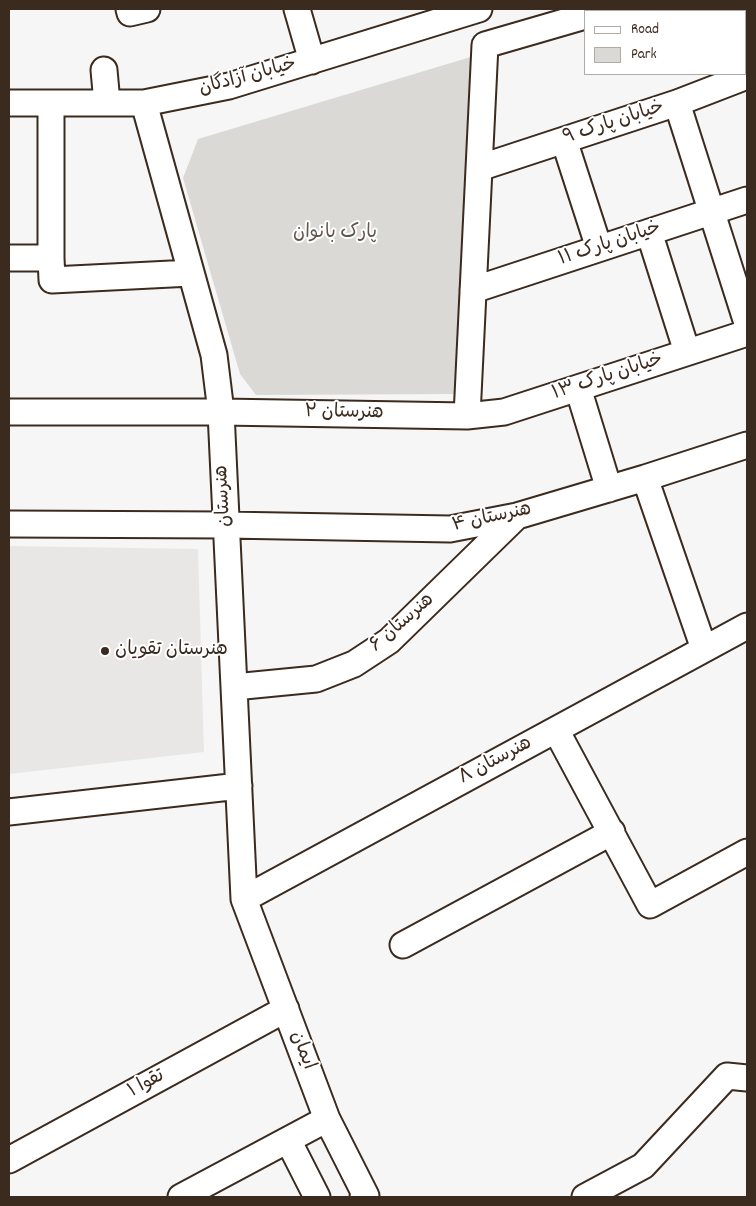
<!DOCTYPE html>
<meta charset="utf-8">
<style>
body{margin:0}
#map{position:relative;width:756px;height:1206px;overflow:hidden;background:#f7f6f6;font-family:Dekko,sans-serif}
canvas{display:block}
.frame{position:absolute;inset:0;border:10px solid #3b2a1e;pointer-events:none}
.legend{position:absolute;left:584px;top:10px;width:162px;height:65px;box-sizing:border-box;background:#fff;border:1px solid #b1aaa5;margin:0;padding:6px 9px;list-style:none;font-size:15px;color:#3b2a1e}
.legend li{display:flex;align-items:center;gap:10px;height:25px}
.legend b{width:25px;border:1px solid #b1aaa5}
</style>
<div id="map">
<canvas width="756" height="1206"></canvas>
<div class="frame"></div>
<ul class="legend">
<li><b style="height:6px;background:#fff"></b>Road</li>
<li><b style="height:14px;background:#dbd9d6"></b>Park</li>
</ul>
</div>
<script>
const g = document.querySelector('canvas').getContext('2d');
g.lineJoin = 'round';
function fill(path, color) { g.fillStyle = color; g.fill(path, 'evenodd'); }
function trace(path, color, width, dash) { g.strokeStyle = color; g.lineWidth = width; g.lineCap = dash ? 'butt' : 'round'; g.setLineDash(dash || []); g.stroke(path); }
function label(font, color, halo, rows, align = 'center') {
  g.font = font + ' Dekko,"Playpen Sans Arabic",sans-serif'; g.lineWidth = 4; g.setLineDash([]); g.textBaseline = 'middle'; g.strokeStyle = halo; g.fillStyle = color; for (const [text, x, y, turn = 0] of rows) {
    g.save(); g.translate(x, y); g.rotate((+turn || 0) * Math.PI / 180); g.textAlign = isNaN(turn) ? turn : align; if (halo) g.strokeText(text, 0, 0); g.fillText(text, 0, 0); g.restore();
  }
}
fill(new Path2D(`
 M 9,546 L 198,549 L 204,752 L 9,774 Z`), '#e9e7e6');
fill(new Path2D(`
 M 723,9 L 747,9 L 747,33 L 745,31 L 745,11 L 724,11 Z
 M 474,56 L 455,394 L 256,395 L 240,374 L 183,178 L 198,139 Z`), '#dbd9d6');
const minor = new Path2D(`
 M 129,9 L 130,13 L 147,9
 M 297,9 L 312,61
 M 670,9 L 673,11
 M 104,70 L 107,103
 M 9,103 L 144,103 L 229,86 L 479,9
 M 51,103 L 51,258
 M 144,103 L 214,355 L 221,412 L 244,899 L 327,1119 L 366,1196 L 363,1197
 M 677,103 L 747,323
 M 564,140 L 599,248
 M 479,168 L 677,103 L 747,76
 M 649,232 L 687,352
 M 9,258 L 51,258 L 52,280 L 191,273
 M 473,290 L 747,200
 M 578,388 L 609,489
 M 9,412 L 221,412 L 467,416 L 504,412 L 747,333
 M 467,416 L 485,45 L 585,16
 M 645,478 L 704,649
 M 9,524 L 226,525 L 450,529 L 517,516 L 645,478 L 747,445
 M 234,687 L 316,679 L 354,664 L 389,641 L 517,516
 M 556,730 L 650,905 L 747,852
 M 9,812 L 239,786
 M 244,899 L 747,626
 M 403,945 L 612,832
 M 288,1140 L 317,1197
 M 9,1160 L 286,1009
 M 181,1197 L 327,1119
 M 585,1197 L 643,1166 L 727,1076 L 747,1078`);
trace(minor, '#3b2a1e', 29);
trace(new Path2D(`
 M 708,11 L 712,9`), '#3b2a1e', 3, [1, 4]);
trace(minor, '#fff', 25);
for (const [x, y, r, color] of [
 [105,651,5,"#3b2a1e"]
]) { const dot = new Path2D(); dot.arc(x, y, r, 0, 2 * Math.PI); g.fillStyle = color; g.fill(dot); trace(dot, '#fff', 2); }
label('19px', '#3b2a1e', '#fff', [
 ["خیابان آزادگان",248,78,-15],
 ["خیابان پارک ۹",614,124,-18],
 ["خیابان پارک ۱۱",610,245,-18],
 ["خیابان پارک ۱۳",608,378,-18],
 ["هنرستان ۲",344,414,1],
 ["هنرستان",225,496,-93],
 ["هنرستان ۴",492,519,-12],
 ["هنرستان ۶",403,624,-41],
 ["هنرستان ۸",496,762,-28],
 ["ایمان",301,1051,69],
 ["تقوا ۱",147,1085,-29]
]);
label('19px', '#63564c', '#fff', [
 ["پارک بانوان",335,234]
]);
label('19px', '#3b2a1e', '#fff', [
 ["هنرستان تقویان",115,651]
], 'left');
</script>
